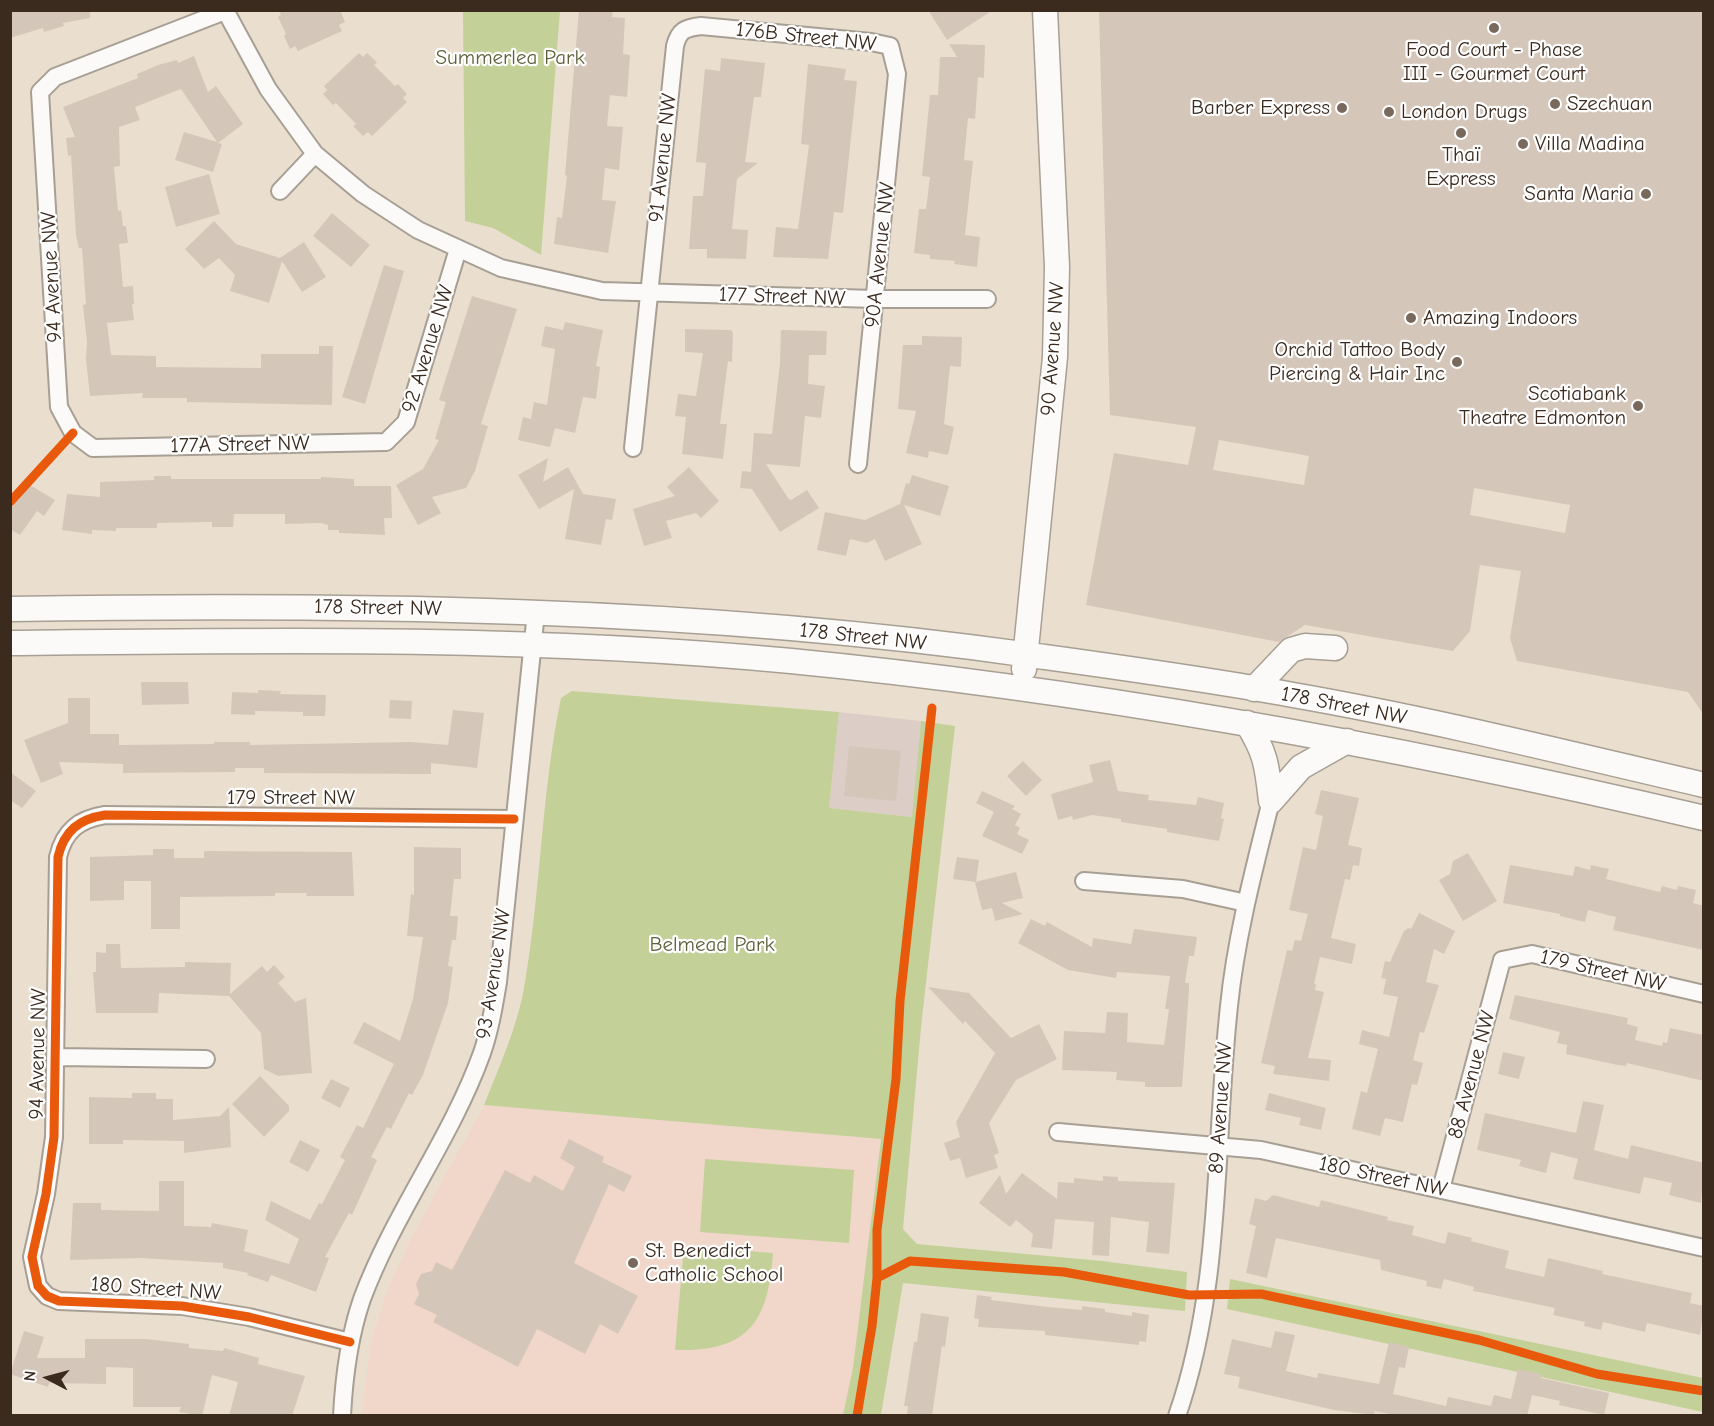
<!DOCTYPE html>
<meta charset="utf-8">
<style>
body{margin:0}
#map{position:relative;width:1714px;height:1426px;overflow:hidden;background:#eadfcf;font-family:"Comic Neue",sans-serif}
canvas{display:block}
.frame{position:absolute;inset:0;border:12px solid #3b2a1e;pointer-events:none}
.north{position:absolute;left:18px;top:1348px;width:60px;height:60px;-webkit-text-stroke:4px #fff;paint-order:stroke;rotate:276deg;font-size:16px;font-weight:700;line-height:24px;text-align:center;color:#3b2a1e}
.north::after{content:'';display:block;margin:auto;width:21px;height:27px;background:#3b2a1e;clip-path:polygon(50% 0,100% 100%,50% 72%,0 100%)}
</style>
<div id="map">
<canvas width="1714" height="1426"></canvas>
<div class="frame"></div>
<div class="north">N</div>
</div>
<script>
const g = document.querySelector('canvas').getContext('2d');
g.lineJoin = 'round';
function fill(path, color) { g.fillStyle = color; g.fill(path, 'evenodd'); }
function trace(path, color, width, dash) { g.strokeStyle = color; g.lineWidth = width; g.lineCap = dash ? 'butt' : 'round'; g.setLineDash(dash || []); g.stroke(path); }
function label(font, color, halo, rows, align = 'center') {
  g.font = font + ' "Comic Neue",sans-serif'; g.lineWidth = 4.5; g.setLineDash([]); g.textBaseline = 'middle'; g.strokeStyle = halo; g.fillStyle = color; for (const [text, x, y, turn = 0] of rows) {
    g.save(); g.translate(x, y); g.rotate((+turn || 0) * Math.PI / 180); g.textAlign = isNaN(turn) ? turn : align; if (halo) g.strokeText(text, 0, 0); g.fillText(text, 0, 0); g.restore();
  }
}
fill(new Path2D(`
 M 484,1105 L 881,1139 L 853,1368 L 843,1415 L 362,1416 L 371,1342 L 387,1291 L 412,1236 Z`), '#f1d7ca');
fill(new Path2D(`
 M 839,712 L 921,721 L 913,817 L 829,808 Z`), '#dccdc6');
fill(new Path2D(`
 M 463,11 L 560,11 L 541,255 L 493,228 L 465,221 Z
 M 572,691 L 839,712 L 829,808 L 912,817 L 921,721 L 955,726 L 921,1027 L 903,1229 L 917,1244 L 1102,1261 L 1187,1272 L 1185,1311 L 903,1283 L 881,1415 L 843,1415 L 853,1368 L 881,1139 L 484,1105 C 499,1067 517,1028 524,988 C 541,892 541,794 561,698 Z
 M 705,1159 L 854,1170 L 849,1243 L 700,1232 Z
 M 694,1247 L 773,1253 C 768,1323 748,1352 675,1350 L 683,1257 Z
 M 1230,1279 L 1703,1378 L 1703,1412 L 1227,1309 Z`), '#c3d098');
fill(new Path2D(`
 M 10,10 L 90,10 L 90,18 L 63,23 L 64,26 L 44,32 L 43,28 L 10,38 Z
 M 278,10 L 340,10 L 345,22 L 339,25 L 342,31 L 298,51 L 295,46 L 290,49 L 284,36 L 286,34 L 278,17 L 281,15 Z
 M 579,10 L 613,10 L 612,17 L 625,18 L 623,54 L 630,55 L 627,97 L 610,95 L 607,126 L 623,127 L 619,170 L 605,168 L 602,200 L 616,201 L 608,253 L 554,244 L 557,217 L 562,218 L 567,176 L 565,175 Z
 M 928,10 L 993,10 L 947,40 Z
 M 1099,10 L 1704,10 L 1704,715 L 1688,692 L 1517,661 L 1510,638 L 1521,571 L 1480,565 L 1470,631 L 1453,651 L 1305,625 L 1279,642 L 1086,605 L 1114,453 L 1188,465 L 1196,427 L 1110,415 ZM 1219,440 L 1309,456 L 1304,485 L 1213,470 ZM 1474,488 L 1570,505 L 1565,533 L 1470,515 Z
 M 949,44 L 985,45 L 984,78 L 978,77 L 975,119 L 968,118 L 964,160 L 973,161 L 965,235 L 980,237 L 977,267 L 954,264 L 955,261 L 930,259 L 930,255 L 914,253 L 919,209 L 926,209 L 930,177 L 922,176 L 930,95 L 938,95 L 940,57 L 957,57 Z
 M 359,53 L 363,57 L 367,53 L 377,62 L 374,65 L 395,86 L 398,84 L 407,94 L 403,98 L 407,102 L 372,136 L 368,132 L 363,136 L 353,126 L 356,124 L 336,103 L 333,105 L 323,94 L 327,90 L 324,86 Z
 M 194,56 L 208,92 L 216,86 L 243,124 L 218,143 L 222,144 L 213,172 L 175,160 L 184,132 L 217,142 L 181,89 L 135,107 L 140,120 L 119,127 L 120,166 L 114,167 L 118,211 L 121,210 L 123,226 L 126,226 L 128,243 L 119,244 L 123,287 L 133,286 L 134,304 L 132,304 L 134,320 L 107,323 L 111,355 L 156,356 L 156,367 L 261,368 L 261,354 L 319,354 L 319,346 L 333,346 L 332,405 L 187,402 L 187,398 L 142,398 L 143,393 L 90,396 L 86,360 L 87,342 L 83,305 L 86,304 L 82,248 L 79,248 L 76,235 L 71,155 L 68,156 L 66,138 L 75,137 L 63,107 L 138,78 L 137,74 L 158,65 L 177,60 L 178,63 Z
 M 721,58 L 765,63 L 761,97 L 754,97 L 745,162 L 758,163 L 737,179 L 732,229 L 748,230 L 746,259 L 707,258 L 707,249 L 689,249 L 693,196 L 703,196 L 706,163 L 696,162 L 705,69 L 720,71 Z
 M 808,64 L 846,69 L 844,80 L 857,81 L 843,213 L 834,212 L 828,259 L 773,257 L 776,227 L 798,229 L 809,145 L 801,144 Z
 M 209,174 L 220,214 L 176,227 L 165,187 Z
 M 332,213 L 370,245 L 351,267 L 313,236 Z
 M 214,221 L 236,244 L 280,258 L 304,242 L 326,277 L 302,292 L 282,261 L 269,303 L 230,291 L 235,275 L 219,258 L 204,269 L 185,249 Z
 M 384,265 L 404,271 L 365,404 L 342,397 Z
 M 472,296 L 517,309 L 481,424 L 488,426 L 475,471 L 466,488 L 432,497 L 441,513 L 418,525 L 396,485 L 423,469 L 439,440 L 435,439 L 446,402 L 439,400 Z
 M 565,322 L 603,330 L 596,366 L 600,367 L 596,399 L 583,397 L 575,433 L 555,428 L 550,447 L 518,440 L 523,417 L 531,419 L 534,402 L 547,405 L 555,349 L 541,346 L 545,326 L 563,330 Z
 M 685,329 L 731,330 L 733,333 L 732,362 L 728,361 L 720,424 L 727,424 L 723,459 L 682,454 L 686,417 L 675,416 L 678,394 L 696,396 L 703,353 L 685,352 Z
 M 781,330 L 827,331 L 826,355 L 809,355 L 808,384 L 825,386 L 821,418 L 805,416 L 800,467 L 766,464 L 788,498 L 791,500 L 807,490 L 819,508 L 780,532 L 752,489 L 740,488 L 742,471 L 751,472 L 754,433 L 772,434 L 780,363 Z
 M 922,336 L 962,337 L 961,367 L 950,366 L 944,424 L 954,427 L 948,455 L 929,451 L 928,458 L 906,453 L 916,411 L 898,409 L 903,345 L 922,345 Z
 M 548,458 L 543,482 L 568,467 L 583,494 L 616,499 L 612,520 L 606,519 L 601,545 L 565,539 L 574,489 L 539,509 L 518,475 Z
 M 689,467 L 719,501 L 701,518 L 696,513 L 666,521 L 672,538 L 644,546 L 633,509 L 675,496 L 667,487 Z
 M 912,475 L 949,486 L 940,516 L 904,505 L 922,544 L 885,561 L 875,539 L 867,543 L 850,539 L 846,556 L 817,550 L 825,512 L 865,520 L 900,504 L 906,483 L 909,484 Z
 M 154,476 L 171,476 L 171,479 L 321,479 L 321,477 L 354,479 L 354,486 L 391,486 L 392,518 L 384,518 L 385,535 L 339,533 L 339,530 L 328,530 L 328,525 L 321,523 L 285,524 L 285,514 L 234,514 L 233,527 L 212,527 L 212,522 L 157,523 L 157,528 L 116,528 L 116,531 L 92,530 L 92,534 L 62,530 L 67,494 L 100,497 L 100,482 L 154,480 Z
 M 28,484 L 55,500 L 44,516 L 37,511 L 20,535 L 10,529 L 10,510 Z
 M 141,682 L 188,682 L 189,704 L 142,705 Z
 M 258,690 L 281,691 L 280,694 L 326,695 L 325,716 L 303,716 L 303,712 L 255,711 L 255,715 L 231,714 L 232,692 L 258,693 Z
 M 68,698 L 90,698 L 90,734 L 119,734 L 119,745 L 214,744 L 214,742 L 250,742 L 250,745 L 411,742 L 448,745 L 453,710 L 484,713 L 477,768 L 431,763 L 431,774 L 264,773 L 264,768 L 235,768 L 235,772 L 123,773 L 123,764 L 59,762 L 63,774 L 41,783 L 24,740 L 68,723 Z
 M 390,700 L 412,701 L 411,719 L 389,718 Z
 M 849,746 L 901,751 L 896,801 L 844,796 Z
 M 1110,760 L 1118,791 L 1149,795 L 1148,800 L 1196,805 L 1198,797 L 1224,803 L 1221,818 L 1224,819 L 1219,841 L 1167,832 L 1167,829 L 1121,822 L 1121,819 L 1092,815 L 1073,820 L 1072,816 L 1058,820 L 1051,794 L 1093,782 L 1089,765 Z
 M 1023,761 L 1042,780 L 1026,796 L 1007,776 Z
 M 10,772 L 36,791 L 22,808 L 10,800 Z
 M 1321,790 L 1359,798 L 1348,845 L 1362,848 L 1359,866 L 1353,865 L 1350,880 L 1345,879 L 1331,938 L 1356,944 L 1352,964 L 1320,957 L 1314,984 L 1316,984 L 1315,990 L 1324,992 L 1308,1058 L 1331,1060 L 1329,1081 L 1273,1074 L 1275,1066 L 1261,1063 L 1287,950 L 1292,951 L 1295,940 L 1301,941 L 1308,914 L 1289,910 L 1303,847 L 1316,850 L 1323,816 L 1315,814 Z
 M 982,791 L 1015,806 L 1012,809 L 1021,814 L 1015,825 L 1020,828 L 1017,834 L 1029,840 L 1022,854 L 982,836 L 994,812 L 976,803 Z
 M 414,847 L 461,848 L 461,879 L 454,879 L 450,916 L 458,916 L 456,940 L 452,940 L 448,966 L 453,967 L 448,1003 L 423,1075 L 412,1095 L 409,1093 L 391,1129 L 387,1127 L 371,1157 L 377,1160 L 352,1215 L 349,1213 L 325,1257 L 329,1258 L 316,1292 L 271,1275 L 268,1282 L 247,1275 L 248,1273 L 223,1268 L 223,1263 L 140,1258 L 70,1260 L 73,1203 L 101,1203 L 101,1210 L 159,1211 L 159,1181 L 184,1181 L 184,1226 L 211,1227 L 212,1223 L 248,1230 L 244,1251 L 289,1264 L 299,1239 L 265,1220 L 271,1201 L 310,1220 L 319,1203 L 322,1204 L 345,1160 L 340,1157 L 357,1125 L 363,1128 L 394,1064 L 353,1043 L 364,1022 L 400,1041 L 413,999 L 423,937 L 407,936 L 411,894 L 414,895 Z
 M 153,849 L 174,849 L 174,858 L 204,858 L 204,851 L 352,852 L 354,896 L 306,896 L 307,893 L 275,893 L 275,896 L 180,897 L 180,929 L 151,929 L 151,881 L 124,881 L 124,900 L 90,901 L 90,857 L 153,855 Z
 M 1468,853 L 1497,901 L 1463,921 L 1439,880 L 1450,874 L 1453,861 Z
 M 957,857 L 979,860 L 976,882 L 953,879 Z
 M 1510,865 L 1573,876 L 1575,866 L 1590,870 L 1591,865 L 1609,869 L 1606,879 L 1660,892 L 1662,886 L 1677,890 L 1678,886 L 1696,890 L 1693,903 L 1704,906 L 1704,950 L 1613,930 L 1616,917 L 1588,910 L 1585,922 L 1560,916 L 1560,914 L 1503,903 Z
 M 1016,872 L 1023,898 L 1002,903 L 1023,914 L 995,921 L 992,908 L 982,910 L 975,882 Z
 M 1419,913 L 1455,931 L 1444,954 L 1434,949 L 1426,982 L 1439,985 L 1424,1033 L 1420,1032 L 1413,1060 L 1423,1063 L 1417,1085 L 1412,1084 L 1403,1122 L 1385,1118 L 1380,1136 L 1352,1129 L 1361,1091 L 1367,1093 L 1378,1049 L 1359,1044 L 1362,1030 L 1389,1037 L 1398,997 L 1383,994 L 1386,979 L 1381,978 L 1385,961 L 1390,962 L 1404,931 L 1408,928 L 1411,929 Z
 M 1031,919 L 1045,926 L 1047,922 L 1092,947 L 1093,938 L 1131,944 L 1134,929 L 1197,937 L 1194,956 L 1189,956 L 1185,983 L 1189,983 L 1189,990 L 1182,1087 L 1145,1087 L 1145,1082 L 1116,1080 L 1117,1072 L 1062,1070 L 1064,1031 L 1105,1033 L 1107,1012 L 1128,1013 L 1127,1042 L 1164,1045 L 1169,1009 L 1165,1009 L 1170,976 L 1117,972 L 1116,978 L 1068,970 L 1018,943 Z
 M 106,944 L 120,944 L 121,968 L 185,967 L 185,962 L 231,963 L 230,994 L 262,966 L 267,972 L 274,965 L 285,977 L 278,983 L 295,1002 L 306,998 L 312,1073 L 278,1076 L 264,1069 L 261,1033 L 229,996 L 159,993 L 158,1013 L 96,1013 L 93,972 L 96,972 L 96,952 L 106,953 Z
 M 928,987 L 969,993 L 1011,1038 L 1039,1024 L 1057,1059 L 1016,1080 L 989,1123 L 999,1153 L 994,1155 L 998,1168 L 966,1178 L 960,1158 L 950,1161 L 944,1143 L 960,1137 L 956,1122 L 995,1053 L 965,1021 L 963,1024 Z
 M 1515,995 L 1628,1018 L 1627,1024 L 1638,1027 L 1635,1040 L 1662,1046 L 1663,1042 L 1667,1043 L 1670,1028 L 1704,1035 L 1704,1081 L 1627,1063 L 1626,1066 L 1618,1065 L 1566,1054 L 1567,1045 L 1557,1043 L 1560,1032 L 1509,1019 Z
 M 1503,1052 L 1525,1057 L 1519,1079 L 1498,1074 Z
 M 260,1076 L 289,1106 L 289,1111 L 264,1137 L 232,1104 Z
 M 331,1079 L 350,1088 L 340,1108 L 321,1098 Z
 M 132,1093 L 156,1093 L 156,1099 L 173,1099 L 173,1120 L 220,1116 L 229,1107 L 231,1147 L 184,1153 L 184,1141 L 123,1140 L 123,1144 L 89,1144 L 89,1097 L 132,1098 Z
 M 1269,1093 L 1326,1108 L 1321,1130 L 1299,1125 L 1301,1118 L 1265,1110 Z
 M 1583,1101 L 1604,1105 L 1594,1150 L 1628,1159 L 1631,1145 L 1704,1163 L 1701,1203 L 1669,1195 L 1672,1183 L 1644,1177 L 1640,1194 L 1573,1179 L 1578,1159 L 1551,1152 L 1546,1173 L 1519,1166 L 1521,1160 L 1477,1150 L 1485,1113 L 1576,1133 Z
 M 569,1139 L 604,1157 L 602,1162 L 632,1176 L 624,1192 L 609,1184 L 574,1263 L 638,1296 L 618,1334 L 600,1324 L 585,1354 L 537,1329 L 518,1367 L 433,1322 L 437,1315 L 414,1304 L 419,1294 L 416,1284 L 421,1274 L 432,1271 L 436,1262 L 452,1270 L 505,1170 L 530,1183 L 534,1175 L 563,1191 L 575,1167 L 560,1158 Z
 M 300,1140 L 320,1150 L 308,1172 L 289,1162 Z
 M 1022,1173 L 1057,1199 L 1058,1182 L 1074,1183 L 1074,1178 L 1103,1181 L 1103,1176 L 1118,1177 L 1118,1181 L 1175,1183 L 1169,1254 L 1146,1252 L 1149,1222 L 1111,1217 L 1109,1256 L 1092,1255 L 1094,1222 L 1055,1219 L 1052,1249 L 1031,1247 L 1033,1234 L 1016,1220 L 1010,1227 L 979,1203 L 1000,1175 L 1006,1194 Z
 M 1273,1195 L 1319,1207 L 1321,1200 L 1388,1217 L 1387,1220 L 1414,1226 L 1412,1235 L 1445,1244 L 1448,1232 L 1472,1238 L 1471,1241 L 1509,1251 L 1505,1268 L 1544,1277 L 1548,1258 L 1603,1271 L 1602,1274 L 1692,1293 L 1690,1303 L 1704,1306 L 1700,1335 L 1647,1323 L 1645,1332 L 1603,1322 L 1601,1330 L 1584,1326 L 1585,1322 L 1553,1315 L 1555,1308 L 1479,1292 L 1473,1291 L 1474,1287 L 1444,1279 L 1441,1289 L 1426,1286 L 1427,1281 L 1381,1270 L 1380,1260 L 1276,1238 L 1267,1278 L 1246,1273 L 1256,1226 L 1249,1224 L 1255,1198 L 1266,1201 Z
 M 977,1295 L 992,1297 L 991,1300 L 1048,1307 L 1082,1310 L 1082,1306 L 1105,1309 L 1105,1312 L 1132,1316 L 1132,1312 L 1149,1315 L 1146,1342 L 1139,1341 L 1139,1345 L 1045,1335 L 1045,1331 L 978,1327 L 979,1319 L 974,1318 Z
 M 921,1313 L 949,1317 L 945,1347 L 942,1346 L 932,1416 L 907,1416 L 908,1406 L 904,1406 L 914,1342 L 917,1342 Z
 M 24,1331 L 44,1337 L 37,1358 L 85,1358 L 85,1339 L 146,1339 L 189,1344 L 189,1348 L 223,1351 L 224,1348 L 259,1358 L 258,1364 L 305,1376 L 292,1416 L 229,1416 L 238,1382 L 212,1375 L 202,1416 L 179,1412 L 181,1407 L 133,1407 L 133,1368 L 106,1367 L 106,1384 L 49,1383 L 48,1387 L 10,1374 Z
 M 1275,1331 L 1295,1335 L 1286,1371 L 1317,1378 L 1318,1373 L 1379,1384 L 1389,1342 L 1409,1347 L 1405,1368 L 1399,1367 L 1393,1394 L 1446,1406 L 1448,1397 L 1491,1406 L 1494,1395 L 1511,1399 L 1518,1369 L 1541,1374 L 1541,1378 L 1609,1393 L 1604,1415 L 1559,1405 L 1560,1401 L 1532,1395 L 1527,1416 L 1398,1416 L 1375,1411 L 1374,1415 L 1334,1410 L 1238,1388 L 1240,1377 L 1224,1374 L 1232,1339 L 1271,1348 Z`), '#d5c6ba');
const street = new Path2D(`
 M 225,10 L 268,89 L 315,154 L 363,194 L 418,230 L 501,268 L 602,291 L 875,299 L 987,299
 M 225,11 L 55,77 L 40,92 L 59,407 L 73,433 L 93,448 L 386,442 L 406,422 L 458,249
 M 280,191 L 315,154
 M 633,448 L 675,46 C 679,30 685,28 701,26 L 871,42 L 890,46 L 897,74 L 858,464
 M 1084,881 L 1183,889 L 1246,903
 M 58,1057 L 206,1059
 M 1058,1132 L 1261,1150 L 1704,1248
 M 1441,1189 L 1502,960 L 1532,954 L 1704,994
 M 350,1342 L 249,1317 L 182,1306 L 59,1301 L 47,1296 L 38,1286 L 32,1257 L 46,1194 L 54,1137 L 58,857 C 64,831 79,819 105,815 L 514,819
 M 342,1416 C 344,1376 349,1337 362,1299 C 394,1213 451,1139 482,1053 C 490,1030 494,1006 498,982 L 536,612
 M 1177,1416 C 1223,1284 1214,1143 1229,1006 C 1236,937 1254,869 1271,801`);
const secondary = new Path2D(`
 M 10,609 C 351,604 692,607 1030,655 C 1117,667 1206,679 1293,695 C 1431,719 1567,753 1704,785
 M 10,643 C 271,640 531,636 791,661 C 1099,691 1402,747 1704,818
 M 1024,669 L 1055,357 L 1057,267 L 1045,10
 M 1254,689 L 1291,650 L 1305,646 L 1335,648
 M 1247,723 C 1266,753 1267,766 1271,801
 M 1271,801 L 1301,767 L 1347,741`);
trace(street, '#a79f94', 20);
trace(secondary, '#a79f94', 27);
trace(street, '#fcfaf8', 16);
trace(secondary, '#fcfaf8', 24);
trace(new Path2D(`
 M 10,502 L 73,433
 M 877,1278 L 910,1261 L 1064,1272 L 1189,1295 L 1261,1294 L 1479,1340 L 1597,1374 L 1704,1391
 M 350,1342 L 249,1317 L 182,1306 L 59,1301 L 47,1296 L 38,1286 L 32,1257 L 46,1194 L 54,1137 L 58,857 C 64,831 79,819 105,815 L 514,819
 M 857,1416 L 872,1326 L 877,1278 L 877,1230 L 896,1079 L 900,1001 L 932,708`), '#e8590c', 9);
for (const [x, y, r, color] of [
 [1494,28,6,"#78695c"],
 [1555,104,6,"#78695c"],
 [1342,108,6,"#78695c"],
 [1389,112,6,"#78695c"],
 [1461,133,6,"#78695c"],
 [1523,144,6,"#78695c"],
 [1646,194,6,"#78695c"],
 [1411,318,6,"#78695c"],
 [1457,362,6,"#78695c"],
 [1638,406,6,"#78695c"],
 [633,1263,6,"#78695c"]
]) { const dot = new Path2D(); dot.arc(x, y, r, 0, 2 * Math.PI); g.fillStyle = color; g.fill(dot); trace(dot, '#fff', 2); }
label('21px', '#3b2a1e', '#fff', [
 ["176B Street NW",806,37,6],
 ["91 Avenue NW",663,158,-84],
 ["90A Avenue NW",880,255,-84],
 ["94 Avenue NW",52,277,-93],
 ["177 Street NW",782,297,2],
 ["92 Avenue NW",428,349,-73],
 ["90 Avenue NW",1053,349,-86],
 ["177A Street NW",240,445,-1],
 ["178 Street NW",378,608,1],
 ["178 Street NW",863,637,6],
 ["178 Street NW",1344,706,11],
 ["179 Street NW",291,798],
 ["179 Street NW",1603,971,13],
 ["93 Avenue NW",494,974,-81],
 ["94 Avenue NW",38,1054,-89],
 ["88 Avenue NW",1472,1075,-75],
 ["89 Avenue NW",1221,1108,-86],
 ["180 Street NW",1383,1177,12],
 ["180 Street NW",156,1289,4]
]);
label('21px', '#3b2a1e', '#fff', [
 ["Food Court - Phase",1494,50,"center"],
 ["III - Gourmet Court",1494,74,"center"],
 ["Szechuan",1567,104],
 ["Barber Express",1330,108,"right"],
 ["London Drugs",1401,112],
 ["Villa Madina",1535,144],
 ["Thaï",1461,155,"center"],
 ["Express",1461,179,"center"],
 ["Santa Maria",1634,194,"right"],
 ["Amazing Indoors",1423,318],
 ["Orchid Tattoo Body",1445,350,"right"],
 ["Piercing & Hair Inc",1445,374,"right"],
 ["Scotiabank",1626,394,"right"],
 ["Theatre Edmonton",1626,418,"right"],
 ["St. Benedict",645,1251],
 ["Catholic School",645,1275]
], 'left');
label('21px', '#5f6039', '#fff', [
 ["Summerlea Park",510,58],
 ["Belmead Park",712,945]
]);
</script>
